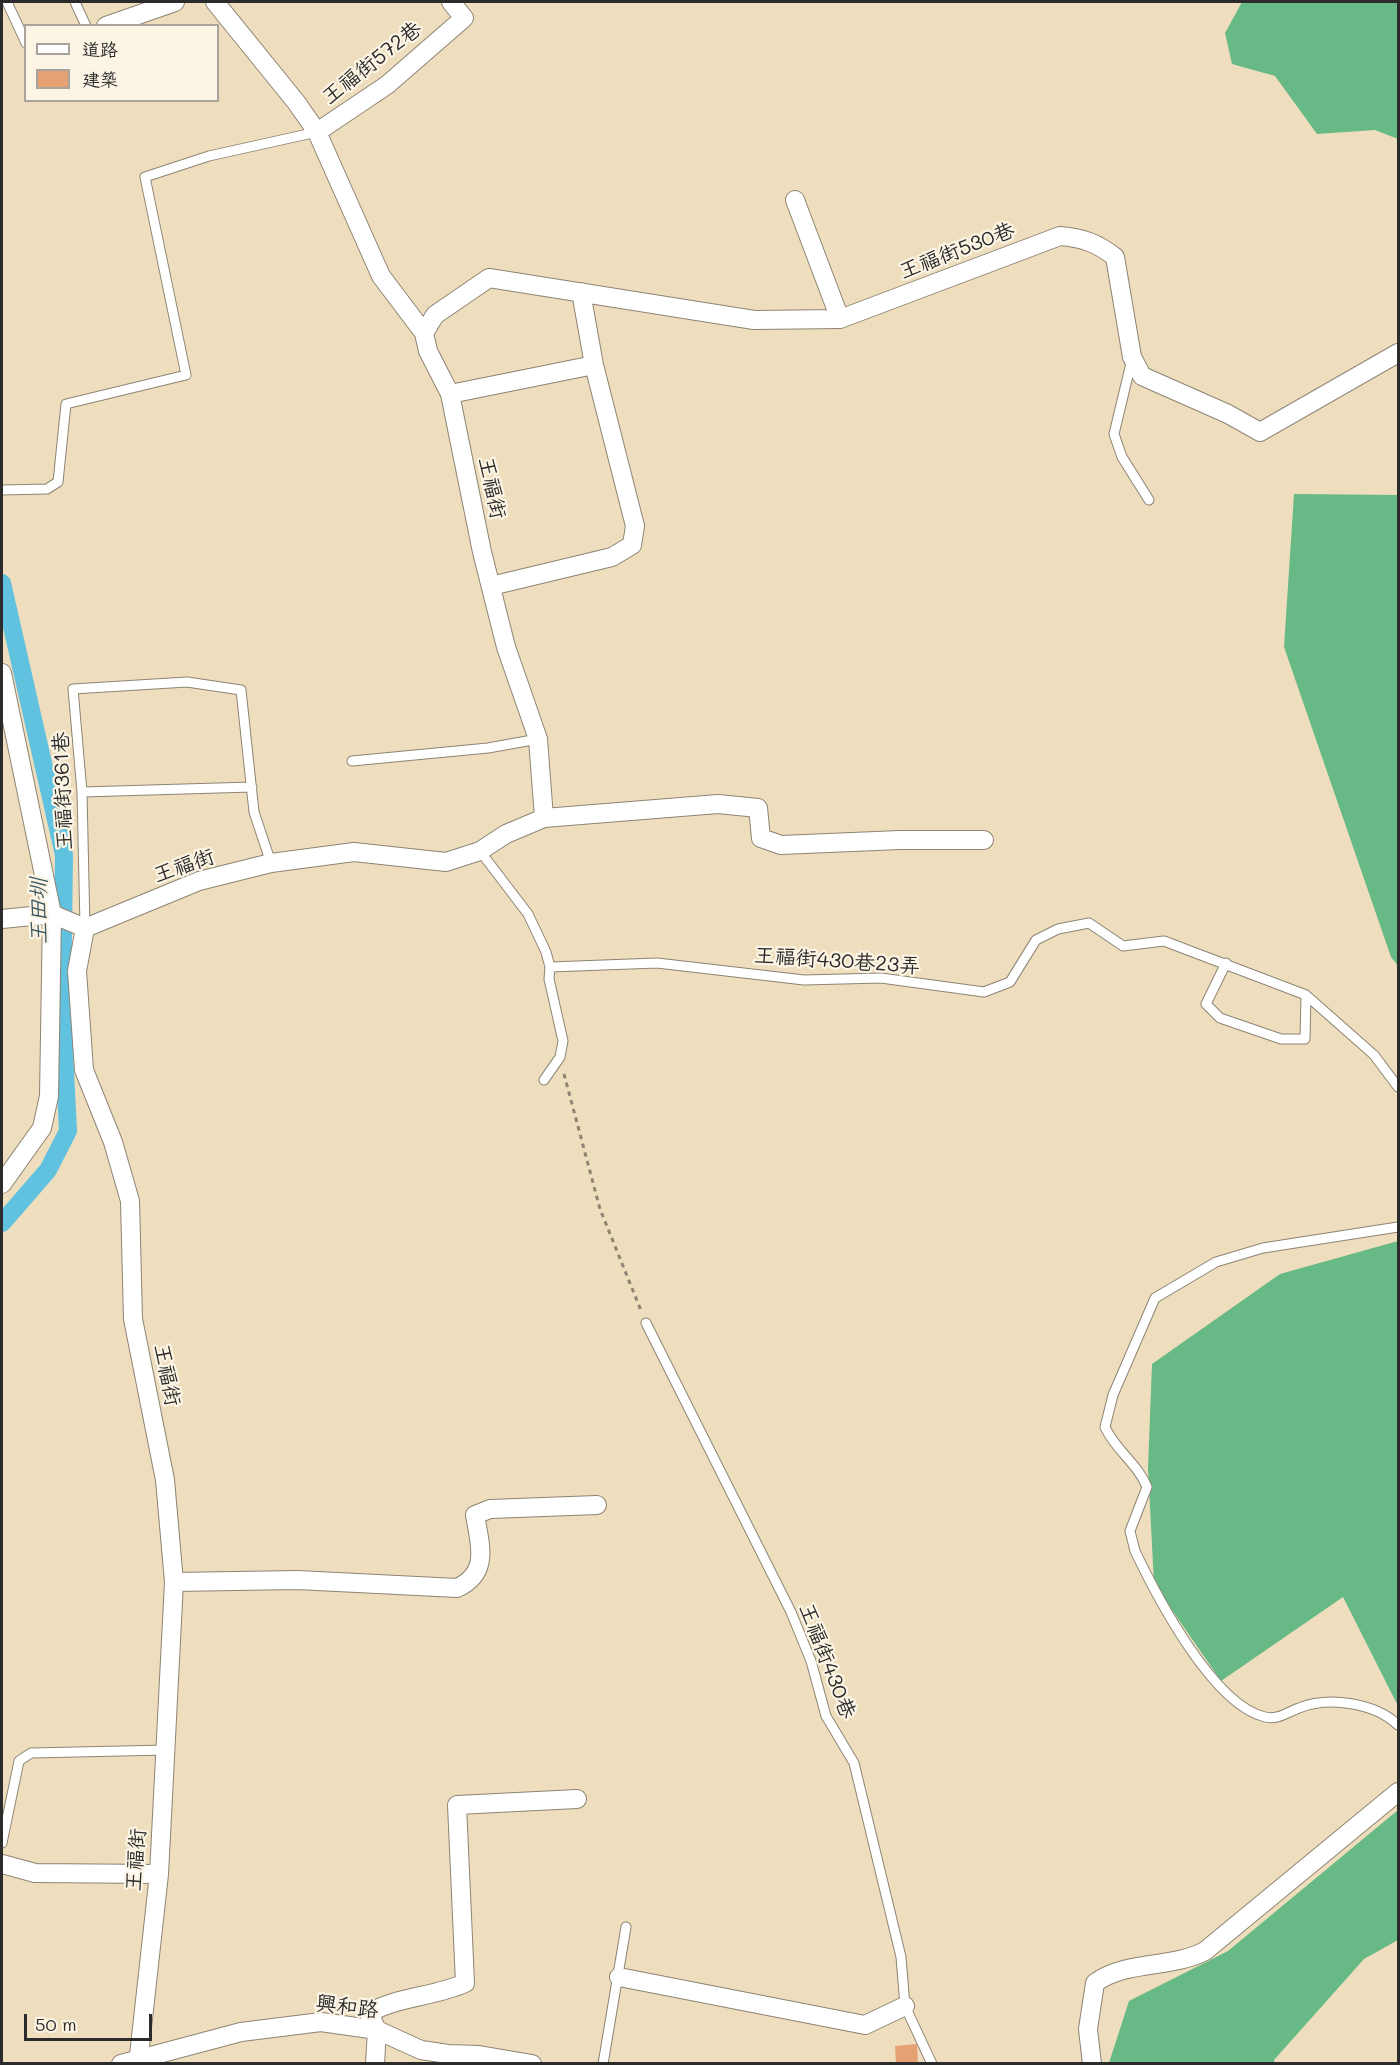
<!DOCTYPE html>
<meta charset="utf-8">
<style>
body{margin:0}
#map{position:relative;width:1400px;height:2065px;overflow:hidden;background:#efdebd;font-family:Mali,"LXGW WenKai TC",sans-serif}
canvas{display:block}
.frame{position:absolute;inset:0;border:3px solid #2b2b2b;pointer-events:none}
.legend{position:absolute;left:24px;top:24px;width:195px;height:78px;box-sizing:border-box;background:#fcf5e5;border:2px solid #a8a49b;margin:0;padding:8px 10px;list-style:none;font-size:18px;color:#2b2b2b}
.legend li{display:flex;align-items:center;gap:12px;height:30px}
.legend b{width:30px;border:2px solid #a8a49b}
.scale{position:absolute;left:24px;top:2014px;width:128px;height:27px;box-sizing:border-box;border:3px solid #2b2b2b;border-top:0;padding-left:8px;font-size:18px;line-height:21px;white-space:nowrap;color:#2b2b2b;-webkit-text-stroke:4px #fcf5e5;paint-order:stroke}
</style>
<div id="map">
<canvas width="1400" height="2065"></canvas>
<div class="frame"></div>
<ul class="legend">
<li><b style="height:8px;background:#fff"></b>道路</li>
<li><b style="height:16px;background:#e5a074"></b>建築</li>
</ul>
<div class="scale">50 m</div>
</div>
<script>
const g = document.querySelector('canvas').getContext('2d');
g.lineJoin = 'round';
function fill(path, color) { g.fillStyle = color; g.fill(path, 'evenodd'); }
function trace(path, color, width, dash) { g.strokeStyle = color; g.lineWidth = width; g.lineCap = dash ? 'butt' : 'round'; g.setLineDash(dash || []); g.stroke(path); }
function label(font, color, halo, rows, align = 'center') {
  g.font = font + ' Mali,"LXGW WenKai TC",sans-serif'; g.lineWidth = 4.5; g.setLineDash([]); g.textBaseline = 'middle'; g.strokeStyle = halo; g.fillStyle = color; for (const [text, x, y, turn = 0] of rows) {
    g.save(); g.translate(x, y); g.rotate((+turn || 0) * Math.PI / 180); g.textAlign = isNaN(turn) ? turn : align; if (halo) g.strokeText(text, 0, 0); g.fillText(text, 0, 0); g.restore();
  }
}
fill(new Path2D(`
 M 1242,2 L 1398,2 L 1398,139 L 1375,130 L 1317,134 L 1275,76 L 1232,64 L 1225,33 Z
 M 1294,494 L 1398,495 L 1398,966 L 1391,957 L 1284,647 Z
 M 1398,1241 L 1398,1706 L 1343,1597 L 1221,1681 L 1154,1584 L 1148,1468 L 1152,1364 L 1280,1274 Z
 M 1398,1810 L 1398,1940 L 1364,1959 L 1274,2060 L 1275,2063 L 1109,2063 L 1129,2001 L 1228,1951 Z`), '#67b986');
trace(new Path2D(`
 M 2,583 L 64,855 L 62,1011 L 68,1131 L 48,1170 L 2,1223`), '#60c2de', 18);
fill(new Path2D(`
 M 917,2044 L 918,2064 L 896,2064 L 895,2046 Z`), '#e5a074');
const service = new Path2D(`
 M 7,2 L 26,43
 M 75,2 L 86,26
 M 1132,359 L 1114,434 L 1122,457 L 1149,500
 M 2,490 L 47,489 L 58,482 L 66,404 L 186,375 L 145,177 L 209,156 L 317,132
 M 352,761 L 488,748 L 538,739
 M 82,792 L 252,787
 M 480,851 L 528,914 L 546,952 L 550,967 L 549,979 L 563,1041 L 560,1057 L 544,1080
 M 85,928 L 82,792 L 73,689 L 187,682 L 241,690 L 254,812 L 271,863
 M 1226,963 L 1206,1004 L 1220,1018 L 1281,1039 L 1305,1039 L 1306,995
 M 550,967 L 657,963 L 804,980 L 881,978 L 984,992 L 1010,982 L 1036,940 L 1058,929 L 1089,923 L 1123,946 L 1164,941 L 1306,995 L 1374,1055 L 1398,1087
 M 1398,1227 L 1263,1248 L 1216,1262 L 1155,1298 L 1113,1395 L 1105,1427 C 1116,1451 1138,1464 1147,1487 L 1130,1531 L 1135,1551 C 1157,1597 1213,1705 1265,1717 C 1278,1720 1288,1712 1299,1708 C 1329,1696 1375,1703 1398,1725
 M 646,1323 L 791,1612 L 811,1661 L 826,1716 L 854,1763 L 901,1957 L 905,2006 L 932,2064
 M 2,1843 L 19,1761 L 31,1753 L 167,1750
 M 603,2064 L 626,1927`);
const minor = new Path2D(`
 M 215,2 L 296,102 L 317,132 L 381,276 L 424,333 L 428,351 L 450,394 L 482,552 L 506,647 L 538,739 L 544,818
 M 106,26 L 175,2
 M 317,132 L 387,85 L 464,18 L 451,2
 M 795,200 L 840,319
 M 424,333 L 435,315 L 489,278 L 754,320 L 840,319 L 1060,236 C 1083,238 1097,243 1115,257 L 1132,357 L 1142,376 L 1228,414 L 1260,432 L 1398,353
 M 450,394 L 594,365
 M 491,586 L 612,557 L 632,545 L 635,526 L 594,365 L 581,292
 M 2,673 L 52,914 L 49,1096 L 42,1128 L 2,1184
 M 2,919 L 52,914 L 85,928
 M 85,928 L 77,971 L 84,1070 L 113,1142 L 130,1201 L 133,1319 L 165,1480 L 174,1582 L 159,1874 L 138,2064
 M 85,928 L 199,881 L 271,863 L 354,852 L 446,862 L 480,851 L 506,834 L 544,818 L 718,804 L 758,808 L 761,838 L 781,845 L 900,840 L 984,840
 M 174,1582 L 297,1580 L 457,1588 C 490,1573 480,1545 475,1515 L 490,1509 L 597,1505
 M 2,1864 L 35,1873 L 159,1874
 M 619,1977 L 865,2025 L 905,2006
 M 121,2064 L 241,2032 L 321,2022 L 377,2030 L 421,2050 L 448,2054 L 479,2055 L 532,2064
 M 375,2064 L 377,2030 L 369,2013 C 399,1996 434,1997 465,1983 L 457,1805 L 577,1799
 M 1092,2064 L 1088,2029 L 1095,1983 C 1126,1960 1171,1969 1205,1951 L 1398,1792`);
trace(service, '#8d8474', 11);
trace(minor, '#8d8474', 20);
trace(new Path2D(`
 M 564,1074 L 600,1209 L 642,1313`), '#8d8474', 3, [4.5, 4.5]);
trace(service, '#fff', 9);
trace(minor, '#fff', 18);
label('21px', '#2b2b2b', '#fcf5e5', [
 ["王福街572巷",372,63,-38],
 ["王福街530巷",957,251,-21],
 ["王福街",492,488,78],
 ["王福街361巷",63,791,-92],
 ["王福街",184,866,-19],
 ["王福街430巷23弄",837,961,4],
 ["王福街",167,1375,79],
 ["王福街430巷",827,1661,69],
 ["王福街",136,1860,-85],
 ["興和路",347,2007,7]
]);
label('italic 22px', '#3b5861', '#fcf5e5', [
 ["王田圳",39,911,-90]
]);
</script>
